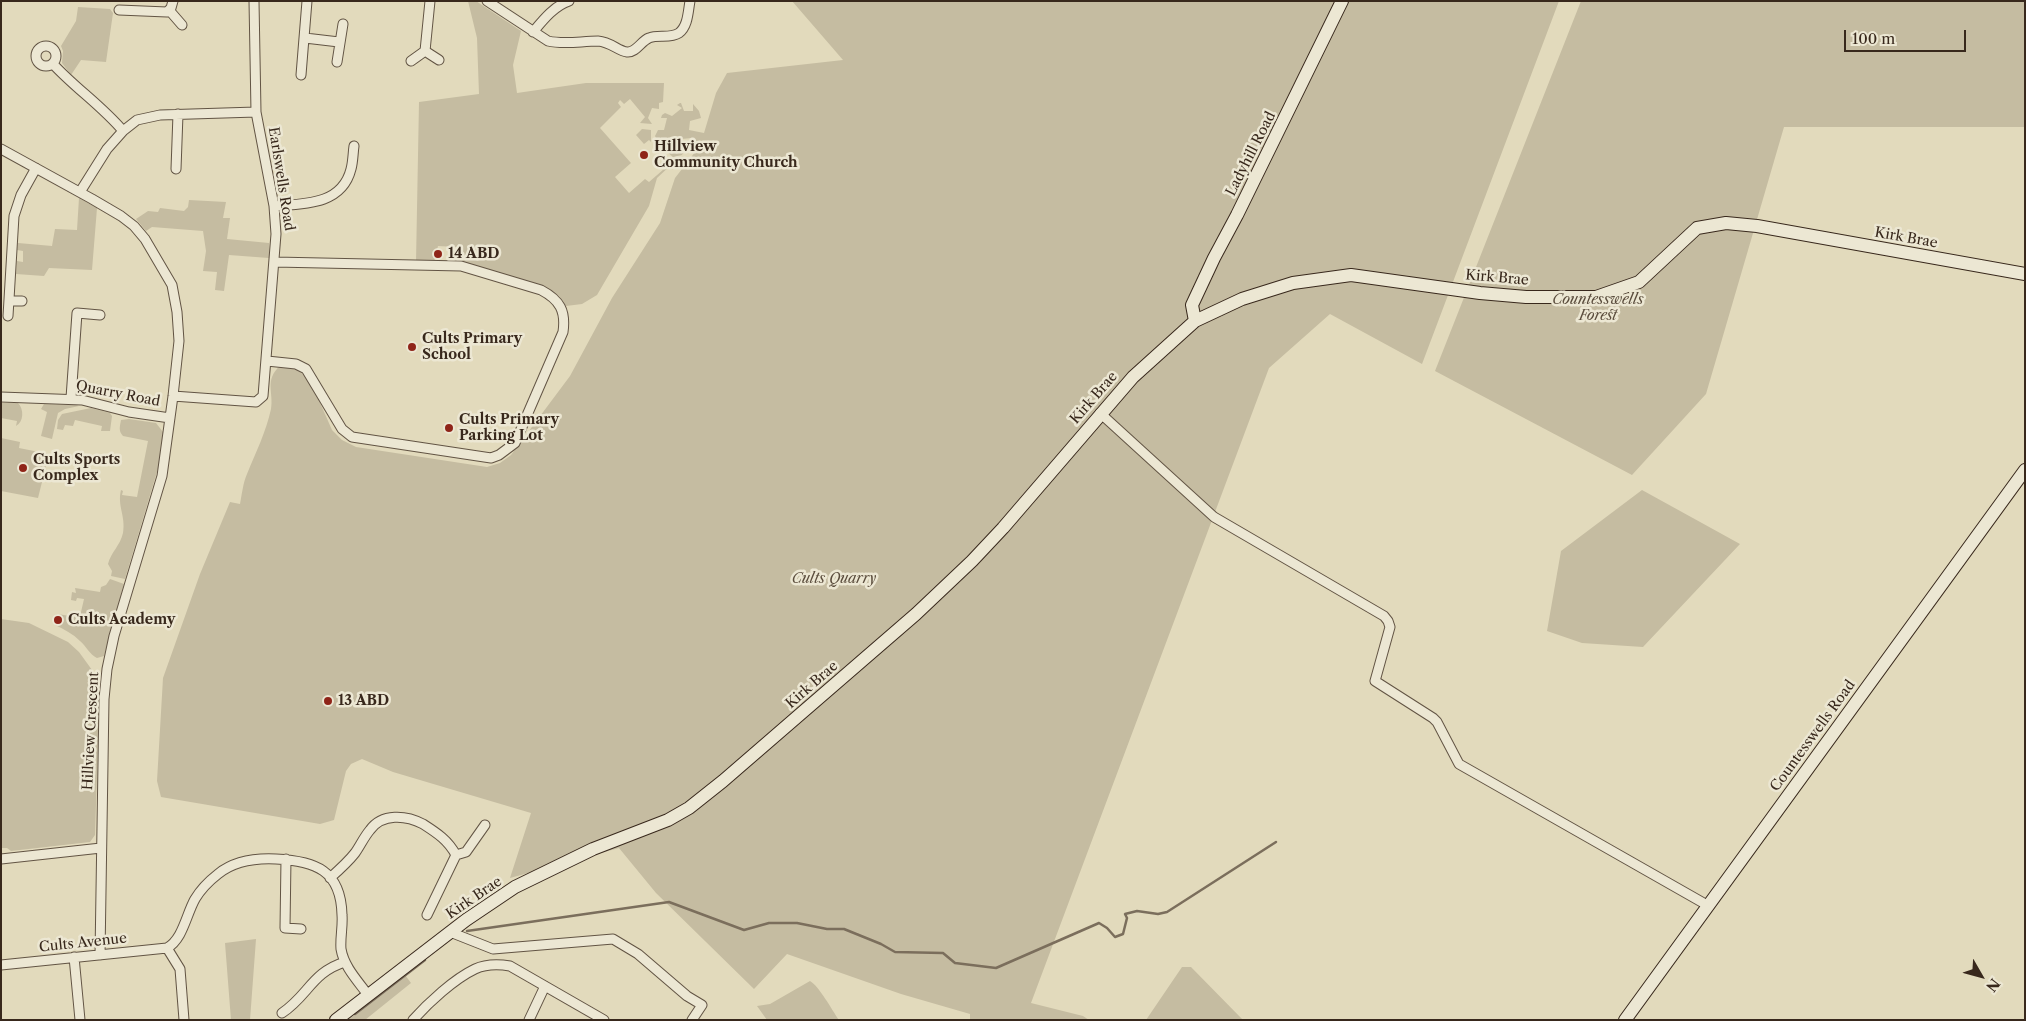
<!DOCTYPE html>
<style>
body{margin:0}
#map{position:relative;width:2026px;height:1021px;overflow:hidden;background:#e2dabc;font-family:"Libre Caslon Text",serif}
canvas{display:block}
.frame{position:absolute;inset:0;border:2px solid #38281c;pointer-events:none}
.north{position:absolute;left:1956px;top:951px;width:50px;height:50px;-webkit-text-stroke:4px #ece7d3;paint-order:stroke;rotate:128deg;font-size:14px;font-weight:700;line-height:20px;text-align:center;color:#38281c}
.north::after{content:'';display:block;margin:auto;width:18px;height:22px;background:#38281c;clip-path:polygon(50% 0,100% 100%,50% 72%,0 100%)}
.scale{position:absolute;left:1844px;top:30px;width:122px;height:22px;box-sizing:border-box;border:2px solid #38281c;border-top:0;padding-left:6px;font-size:15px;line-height:18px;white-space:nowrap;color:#38281c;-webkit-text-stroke:4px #ece7d3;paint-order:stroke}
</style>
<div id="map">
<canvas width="2026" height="1021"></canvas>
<div class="frame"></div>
<div class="north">N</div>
<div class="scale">100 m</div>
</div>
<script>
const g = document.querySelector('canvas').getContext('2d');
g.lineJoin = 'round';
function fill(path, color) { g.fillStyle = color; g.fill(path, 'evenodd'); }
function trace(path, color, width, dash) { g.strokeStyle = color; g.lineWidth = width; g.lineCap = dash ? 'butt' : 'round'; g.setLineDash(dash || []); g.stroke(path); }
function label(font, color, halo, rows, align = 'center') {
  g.font = font + ' "Libre Caslon Text",serif'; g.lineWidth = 5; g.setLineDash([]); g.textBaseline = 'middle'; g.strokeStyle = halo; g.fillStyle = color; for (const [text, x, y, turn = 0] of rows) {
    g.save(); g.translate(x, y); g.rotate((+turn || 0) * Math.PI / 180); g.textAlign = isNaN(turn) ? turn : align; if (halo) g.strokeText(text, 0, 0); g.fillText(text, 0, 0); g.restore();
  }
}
fill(new Path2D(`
 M 468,1 L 476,1 L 521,31 L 513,65 L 517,93 L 586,83 L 664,83 L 663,102 L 659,103 L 659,109 L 652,108 L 648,118 L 652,124 L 640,123 L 645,117 L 630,99 L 624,104 L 620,100 L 618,103 L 621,107 L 600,128 L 631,163 L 615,177 L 629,193 L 645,179 L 649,182 L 671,163 L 672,164 L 657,178 L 649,206 L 597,295 L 582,304 L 566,306 L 559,296 L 544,287 L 455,262 L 459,248 L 457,247 L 438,246 L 434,262 L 416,262 L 419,102 L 479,94 L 477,38 Z
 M 792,1 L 1559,1 L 1422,364 L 1330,314 L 1269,368 L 1031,1003 L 1083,1016 L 1089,1020 L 970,1020 L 970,1014 L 901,994 L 787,954 L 754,989 L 656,893 L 619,848 L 510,878 L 531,813 L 393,772 L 362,759 L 351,764 L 346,771 L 334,820 L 320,824 L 161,797 L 157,781 L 163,678 L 200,574 L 230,502 L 240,504 C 242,494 243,483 247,474 C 256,452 266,432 271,409 C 274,393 264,380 280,366 L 295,368 L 310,380 L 332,430 L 342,440 L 356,447 L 487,467 L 500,463 L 511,455 L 570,376 L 612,298 L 660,223 L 675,178 L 699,147 L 693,148 L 692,138 L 681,139 L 677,152 L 684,151 L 682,155 L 673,157 L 660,146 L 655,136 L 658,130 L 664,130 L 667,118 L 661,118 L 662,115 L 665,113 L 672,116 L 682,108 L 677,105 L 680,103 L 681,103 L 684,111 L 693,111 L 693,104 L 699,111 L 701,118 L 690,121 L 689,130 L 704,133 L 716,93 L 727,73 L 843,60 Z
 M 1581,1 L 2025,1 L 2025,127 L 1784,127 L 1706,394 L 1632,475 L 1435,371 Z
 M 78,7 L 110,9 L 113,13 L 106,62 L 81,60 L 71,75 L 62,63 L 63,51 L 61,46 L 76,21 Z
 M 642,129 L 651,130 L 651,142 L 649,140 L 644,144 L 636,135 Z
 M 79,198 L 97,208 L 92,270 L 49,268 L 44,276 L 16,274 L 17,261 L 23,262 L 23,251 L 17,250 L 18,243 L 52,246 L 55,229 L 77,230 Z
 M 189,200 L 226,202 L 223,218 L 230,218 L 227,239 L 269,243 L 269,258 L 229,255 L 224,291 L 215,290 L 217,272 L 203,271 L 206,251 L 203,231 L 152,227 L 146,231 L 136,219 L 148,211 L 158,212 L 160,208 L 184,211 L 188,207 Z
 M 1,403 L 18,403 C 24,409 24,422 16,426 L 17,421 L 1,418 Z
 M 44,404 L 76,405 L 79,406 L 65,409 L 58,413 L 52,439 L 41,436 L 47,412 L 41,409 Z
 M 91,408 L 110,413 L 112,416 L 110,431 L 101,431 L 102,426 L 75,420 L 73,426 L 65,425 L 63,430 L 57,429 L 58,420 L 62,414 Z
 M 129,419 L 156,423 L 163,432 L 159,465 L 125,579 L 111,576 L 112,571 L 108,564 C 111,552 120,546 123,533 C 126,516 117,506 121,490 L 123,491 L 122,495 L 137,497 L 148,441 L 123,436 C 118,431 120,426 121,420 Z
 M 1,438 L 20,442 L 19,448 L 49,454 L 38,498 L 1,491 Z
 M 1642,490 L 1740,544 L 1643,647 L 1582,643 L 1547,631 L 1561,551 Z
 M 110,579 L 124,584 L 104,656 L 97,658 C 90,655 86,646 80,641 C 73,634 64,629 55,625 L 53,619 L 57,614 L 77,617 L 79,611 L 81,612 L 84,599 L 77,598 L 76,601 L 71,600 L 72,592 L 76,593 L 75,588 L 100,592 L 101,587 L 106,585 Z
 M 1,619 L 29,623 L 68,642 L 79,652 L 100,681 L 95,835 L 90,842 L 11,851 L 7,848 L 1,848 Z
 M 256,939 L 250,1020 L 231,1020 L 225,943 Z
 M 1182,967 L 1191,967 L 1243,1020 L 1146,1020 Z
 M 405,975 L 411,983 L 365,1020 L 348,1020 Z
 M 810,981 C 819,986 832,1010 839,1020 L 767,1020 L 757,1006 L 770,1004 Z`), '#c5bca1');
trace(new Path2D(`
 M 467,931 L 669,902 L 744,930 L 769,923 L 797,923 L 827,929 L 844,929 L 881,944 L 895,952 L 943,953 L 955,963 L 996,968 L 1099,923 L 1107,928 L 1115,937 L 1123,934 L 1127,918 L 1125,914 L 1137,911 L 1158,914 L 1167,912 L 1276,842
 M 355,1014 L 425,960`), '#7b6e5c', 2.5);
const street = new Path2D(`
 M 487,1 L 548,41 C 565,45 581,41 598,41 C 611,42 618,51 627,52 C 636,53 641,41 649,38 C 658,34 670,39 679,33 C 688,26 688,12 690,1
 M 119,10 L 167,12 L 171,8 L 173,1
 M 169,10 L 182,25
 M 533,32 C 543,20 554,6 569,1
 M 305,38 L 339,42
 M36 56a10 10 0 1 1 20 0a10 10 0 1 1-20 0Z
 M 425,51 L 430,1
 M 411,61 L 425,51 L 439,60
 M 337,62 L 343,24
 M 53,64 C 75,88 102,106 123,131
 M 301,75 L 307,1
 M 1,149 L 92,199 L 121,216 L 134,226 L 145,239 L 172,285 L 177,312 L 179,341 L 173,396 L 162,476 L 114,636 L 107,669 L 104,699 L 100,955
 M 176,169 L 178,114
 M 80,192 L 107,149 L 123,131 L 137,120 L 160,115 L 256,112
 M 274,206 C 304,204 342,205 351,169 C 353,162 353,153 354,146
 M 9,301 L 22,301
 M 8,316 L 14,216 L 21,195 L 36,168
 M 267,361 L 296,364 L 306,369 L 342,429 L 352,437 L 491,458 L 499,455 L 515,443 L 563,332 C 566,311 560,300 541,290 L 461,266 L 275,262
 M 173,396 L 256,402 L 263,396 L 276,234 L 274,206 L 256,112 L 254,1
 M 1,397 L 82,400 L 129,412 L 170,418
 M 71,398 L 77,313 L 100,315
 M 1100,413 L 1214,517 L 1384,616 L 1388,621 L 1390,627 L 1375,681 L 1433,718 L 1437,722 L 1459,764 L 1707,905
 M 1,859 L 101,848
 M 286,859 L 285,928 L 301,929
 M 330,878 C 339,870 348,862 355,853 C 360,846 364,837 370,830 C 382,813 406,815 423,824 C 437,833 448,840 456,855
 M 427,915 L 456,855 L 466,852 L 485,825
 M 450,932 L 493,949 L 613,939 L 638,954 L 687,996 L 702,1005 L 692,1020
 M 167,948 C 183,939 186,915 195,899 C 201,889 209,881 218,874 C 234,861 256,858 276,859 C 315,861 341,870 342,915 C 343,926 340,938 341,949 C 344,967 358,981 368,995
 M 167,948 L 180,969 L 184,1020
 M 74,957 L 80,1020
 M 1,965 L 167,948
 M 282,1013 C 308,996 312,972 345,962
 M 413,1020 C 428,1003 454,979 475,969 C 486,964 498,964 510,966 L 604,1020
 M 529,1020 L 545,986`);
const secondary = new Path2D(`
 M 1195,321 L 1192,305 L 1214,258 L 1237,215 L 1342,1
 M 336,1020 L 466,920 L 515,887 L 593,849 L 668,820 L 689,808 L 723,781 L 916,614 L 972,561 L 1003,528 L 1133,377 L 1195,321 L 1242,299 L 1293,283 L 1351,275 L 1480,293 L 1526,297 L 1596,297 L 1639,282 L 1697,228 L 1726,223 L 1757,226 L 2025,274
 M 1625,1020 L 2025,470`);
trace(street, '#625444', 11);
trace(secondary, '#38281c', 14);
trace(street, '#ece7d3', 9);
trace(secondary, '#ece7d3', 12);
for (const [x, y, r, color] of [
 [644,155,5,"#8f2418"],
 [438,254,5,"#8f2418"],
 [412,347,5,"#8f2418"],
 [449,428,5,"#8f2418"],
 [23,468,5,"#8f2418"],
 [58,620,5,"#8f2418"],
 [328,701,5,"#8f2418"]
]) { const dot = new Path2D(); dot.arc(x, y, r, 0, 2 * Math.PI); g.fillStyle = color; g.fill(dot); trace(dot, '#ece7d3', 2); }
label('bold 14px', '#38281c', '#ece7d3', [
 ["Hillview",654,147],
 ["Community Church",654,163],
 ["14 ABD",448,254],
 ["Cults Primary",422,339],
 ["School",422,355],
 ["Cults Primary",459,420],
 ["Parking Lot",459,436],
 ["Cults Sports",33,460],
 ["Complex",33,476],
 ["Cults Academy",68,620],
 ["13 ABD",338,701]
], 'left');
label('14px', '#38281c', '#ece7d3', [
 ["Ladyhill Road",1251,154,-63],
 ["Earlswells Road",281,179,81],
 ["Kirk Brae",1906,238,10],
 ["Kirk Brae",1497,278,5],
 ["Quarry Road",118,394,11],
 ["Kirk Brae",1094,398,-49],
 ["Kirk Brae",812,685,-41],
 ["Hillview Crescent",91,731,-87],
 ["Countesswells Road",1813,736,-54],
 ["Kirk Brae",474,898,-34],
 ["Cults Avenue",83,943,-6]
]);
label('italic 14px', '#5b4d3d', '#ece7d3', [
 ["Countesswells",1598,300],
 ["Forest",1598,316],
 ["Cults Quarry",834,579]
]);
</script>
